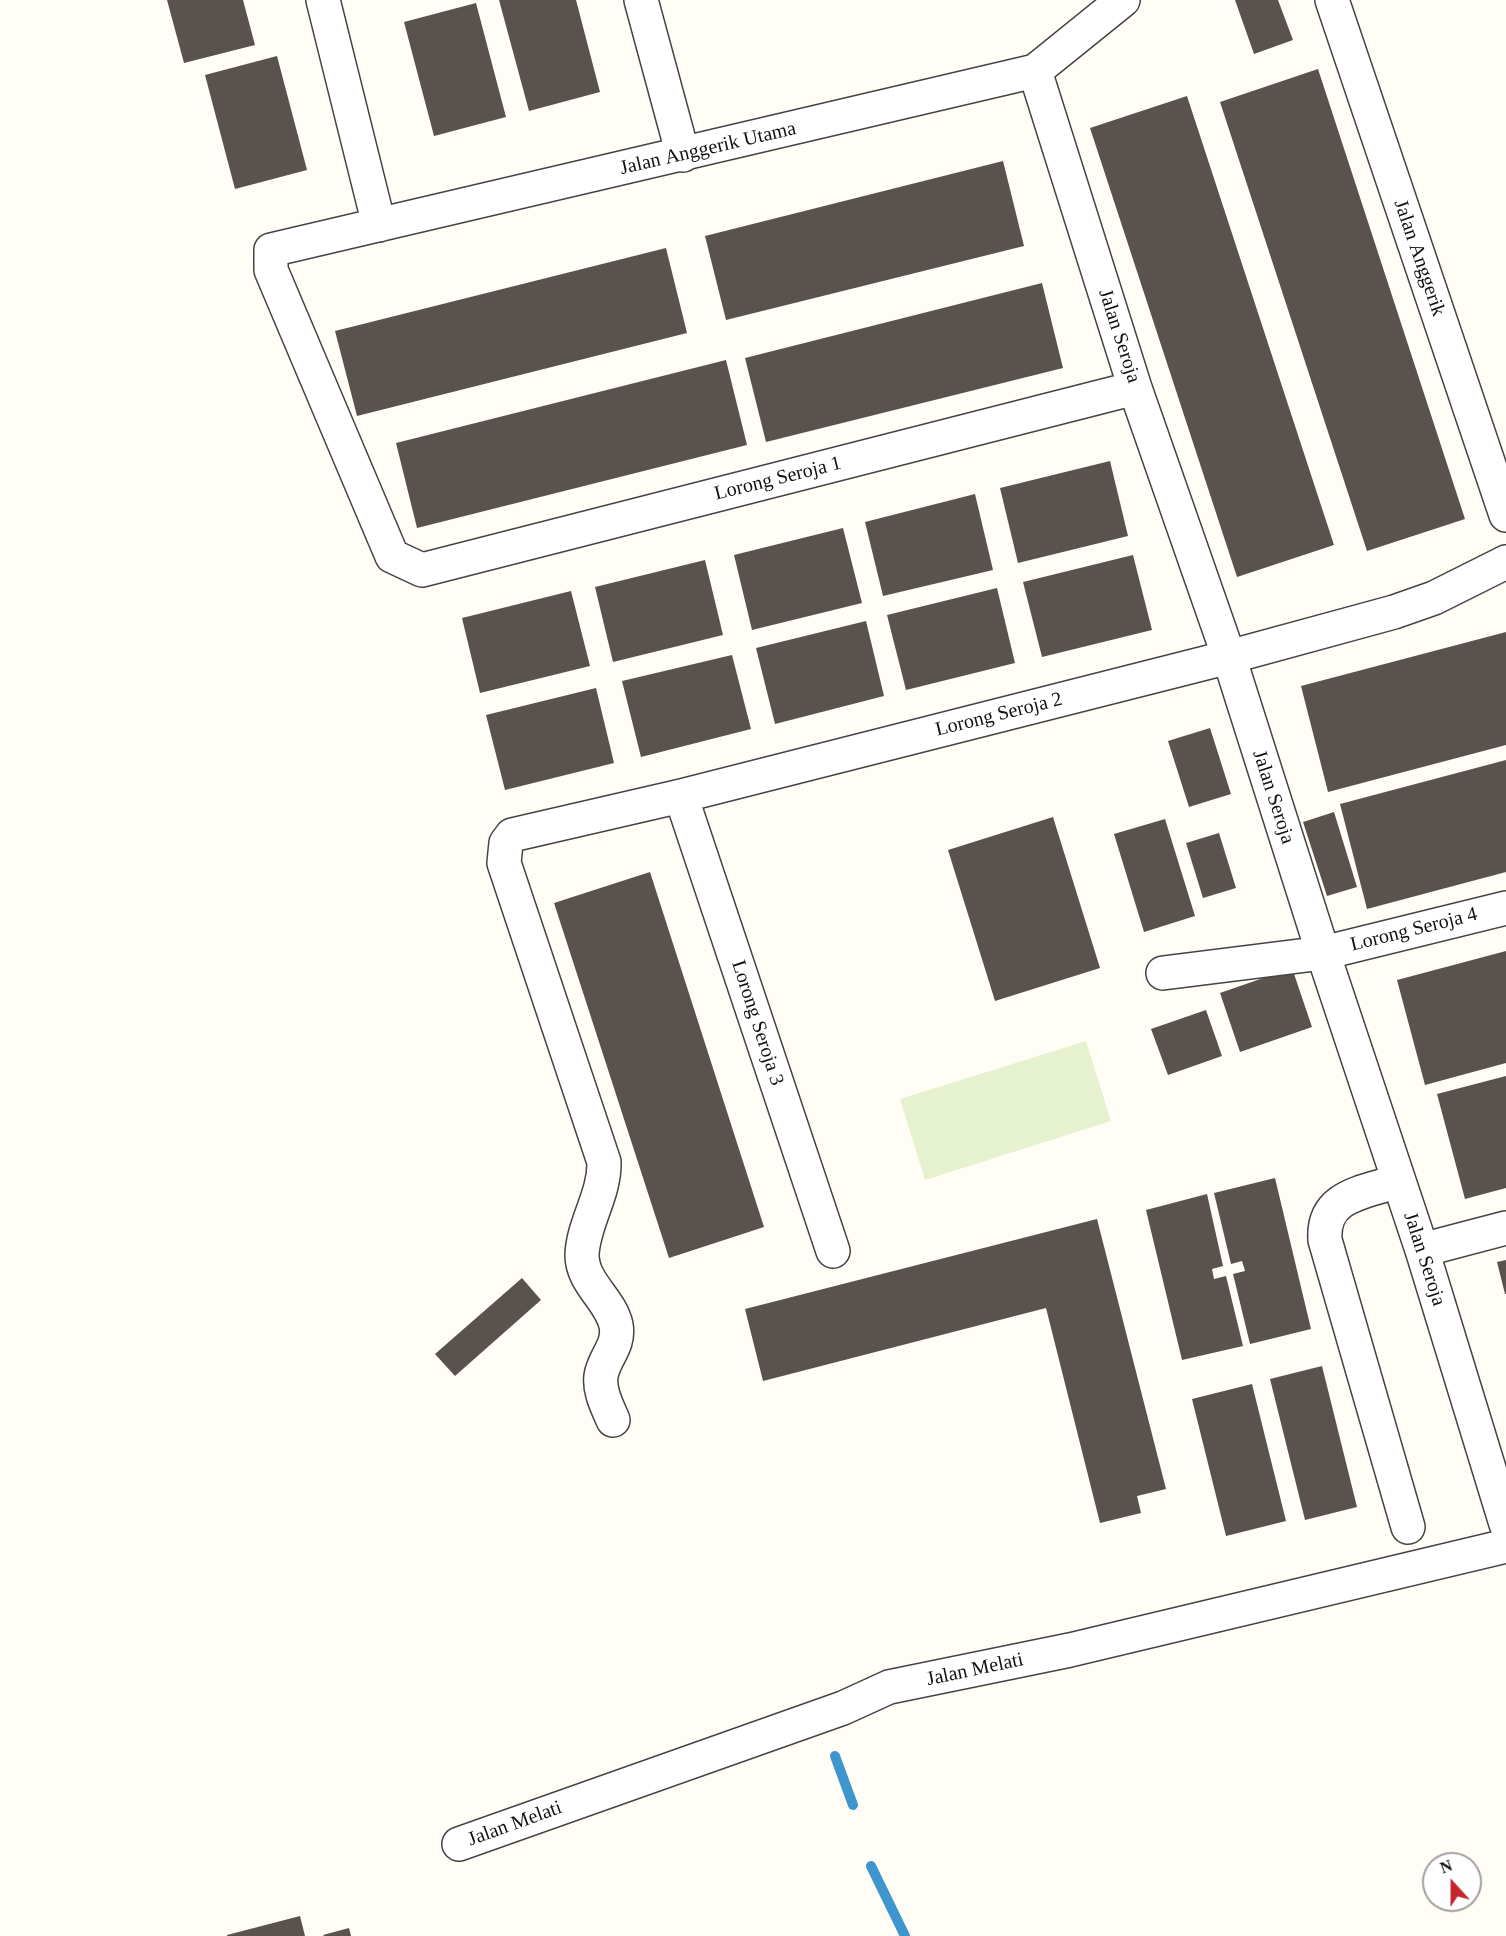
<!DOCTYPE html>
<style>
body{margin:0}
#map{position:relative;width:1506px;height:1936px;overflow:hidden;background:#fffdf5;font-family:"Times New Roman",serif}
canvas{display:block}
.north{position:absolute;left:1422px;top:1852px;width:60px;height:60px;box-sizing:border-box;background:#fff;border:2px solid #a0a0a0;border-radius:50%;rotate:339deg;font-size:16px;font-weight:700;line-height:24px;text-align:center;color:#111}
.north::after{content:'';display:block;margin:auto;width:21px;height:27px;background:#c4262e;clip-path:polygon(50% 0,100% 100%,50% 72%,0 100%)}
</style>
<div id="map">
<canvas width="1506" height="1936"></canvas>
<div class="north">N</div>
</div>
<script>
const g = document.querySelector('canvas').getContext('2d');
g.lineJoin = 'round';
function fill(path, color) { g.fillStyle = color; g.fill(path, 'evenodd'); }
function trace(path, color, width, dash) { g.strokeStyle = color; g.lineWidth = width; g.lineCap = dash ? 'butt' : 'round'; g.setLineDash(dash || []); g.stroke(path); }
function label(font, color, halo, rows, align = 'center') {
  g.font = font + ' "Times New Roman",serif'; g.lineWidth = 6; g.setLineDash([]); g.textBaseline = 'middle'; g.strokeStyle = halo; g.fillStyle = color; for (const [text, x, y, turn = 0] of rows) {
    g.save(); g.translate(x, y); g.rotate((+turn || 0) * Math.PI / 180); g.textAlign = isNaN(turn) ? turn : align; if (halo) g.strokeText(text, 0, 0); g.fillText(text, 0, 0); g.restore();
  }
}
fill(new Path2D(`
 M 1086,1041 L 1111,1121 L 925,1180 L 900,1099 Z`), '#e6f2cf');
trace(new Path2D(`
 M 835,1756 L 853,1805
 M 871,1866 L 905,1936`), '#3f96cf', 10);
fill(new Path2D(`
 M 167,0 L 243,0 L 255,45 L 184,63 Z
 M 499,0 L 576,0 L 600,92 L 529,111 Z
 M 1235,0 L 1278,0 L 1293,40 L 1254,54 Z
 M 476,3 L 506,117 L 434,136 L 404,22 Z
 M 277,56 L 307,170 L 235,189 L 205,75 Z
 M 1318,69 L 1465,519 L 1367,551 L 1220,102 Z
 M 1187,96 L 1334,545 L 1237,577 L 1090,128 Z
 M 1003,161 L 1024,246 L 726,320 L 705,236 Z
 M 666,248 L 687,333 L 357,416 L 335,331 Z
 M 1042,283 L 1063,368 L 766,442 L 745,358 Z
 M 726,360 L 747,445 L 417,528 L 396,443 Z
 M 1110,461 L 1128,536 L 1018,563 L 1000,488 Z
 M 975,494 L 993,570 L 883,596 L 865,522 Z
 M 843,528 L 862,603 L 752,630 L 734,555 Z
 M 1133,555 L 1152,630 L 1042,657 L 1023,582 Z
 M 705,560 L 723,635 L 613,662 L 595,587 Z
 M 997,588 L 1015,663 L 906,690 L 887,615 Z
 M 571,591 L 590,666 L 480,693 L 462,618 Z
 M 866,621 L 884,696 L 775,724 L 756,648 Z
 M 1506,632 L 1506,745 L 1328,792 L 1301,686 Z
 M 732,655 L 751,729 L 641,757 L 622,681 Z
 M 596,688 L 614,763 L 505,790 L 486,715 Z
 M 1210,728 L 1231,794 L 1189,807 L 1168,741 Z
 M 1506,760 L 1506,872 L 1367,909 L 1340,804 Z
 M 1334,812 L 1357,887 L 1327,896 L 1303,822 Z
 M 1053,817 L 1100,968 L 995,1001 L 948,850 Z
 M 1165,819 L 1195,916 L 1144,932 L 1114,834 Z
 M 1219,833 L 1236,888 L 1203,898 L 1186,843 Z
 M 650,872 L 764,1227 L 669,1258 L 554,903 Z
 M 1506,951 L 1506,1063 L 1425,1085 L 1397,980 Z
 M 1292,968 L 1312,1027 L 1240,1052 L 1220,993 Z
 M 1206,1010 L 1222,1056 L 1168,1075 L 1151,1029 Z
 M 1506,1076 L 1506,1188 L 1465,1199 L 1437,1094 Z
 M 1275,1178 L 1311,1329 L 1250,1344 L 1233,1274 L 1245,1271 L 1242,1261 L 1231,1264 L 1214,1193 Z
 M 1207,1194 L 1223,1266 L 1212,1269 L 1214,1279 L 1226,1276 L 1243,1346 L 1182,1360 L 1146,1210 Z
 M 1097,1219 L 1166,1489 L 1137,1496 L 1141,1513 L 1100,1523 L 1046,1308 L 763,1381 L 745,1309 Z
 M 1506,1260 L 1506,1294 L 1505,1294 L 1497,1262 Z
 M 522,1278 L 541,1300 L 455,1376 L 435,1354 Z
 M 1322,1366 L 1357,1507 L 1305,1520 L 1270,1379 Z
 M 1252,1384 L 1286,1521 L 1226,1536 L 1192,1399 Z
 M 300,1916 L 305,1936 L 227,1936 L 227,1935 Z
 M 349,1928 L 351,1936 L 324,1936 L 323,1935 Z`), '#5a524d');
const minor = new Path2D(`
 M 323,0 L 379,225
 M 641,0 L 683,155
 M 1123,0 L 1035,71 L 271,250 L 271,270 L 392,556 L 422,570 L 1135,388
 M 1332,0 L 1506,515
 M 1035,71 L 1135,388 L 1229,657 L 1323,953 L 1422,1250 L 1506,1524
 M 681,796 L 833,1251
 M 1163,973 L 1323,953 L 1506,908
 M 1398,1181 C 1363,1193 1322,1195 1325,1240 L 1408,1527
 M 1422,1250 L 1506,1228
 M 613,1420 C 607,1406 599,1391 601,1376 C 604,1357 620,1346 616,1325 C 610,1299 582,1283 582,1255 C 583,1224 605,1194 604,1162 L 504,863 L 506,843 L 512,835 L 681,796 L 1229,657 L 1394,612 L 1434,598 L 1506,562
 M 459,1844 L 843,1708 L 889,1687 L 1070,1650 L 1506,1546`);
trace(minor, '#444', 36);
trace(minor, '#fff', 33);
label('20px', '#111', '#fff', [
 ["Jalan Anggerik Utama",708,149,-13],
 ["Jalan Anggerik",1419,258,71],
 ["Jalan Seroja",1119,336,72],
 ["Lorong Seroja 1",778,479,-14],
 ["Lorong Seroja 2",999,715,-14],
 ["Jalan Seroja",1273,797,72],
 ["Lorong Seroja 4",1414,930,-14],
 ["Lorong Seroja 3",757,1023,72],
 ["Jalan Seroja",1424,1259,72],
 ["Jalan Melati",975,1670,-12],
 ["Jalan Melati",515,1824,-20]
]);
</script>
